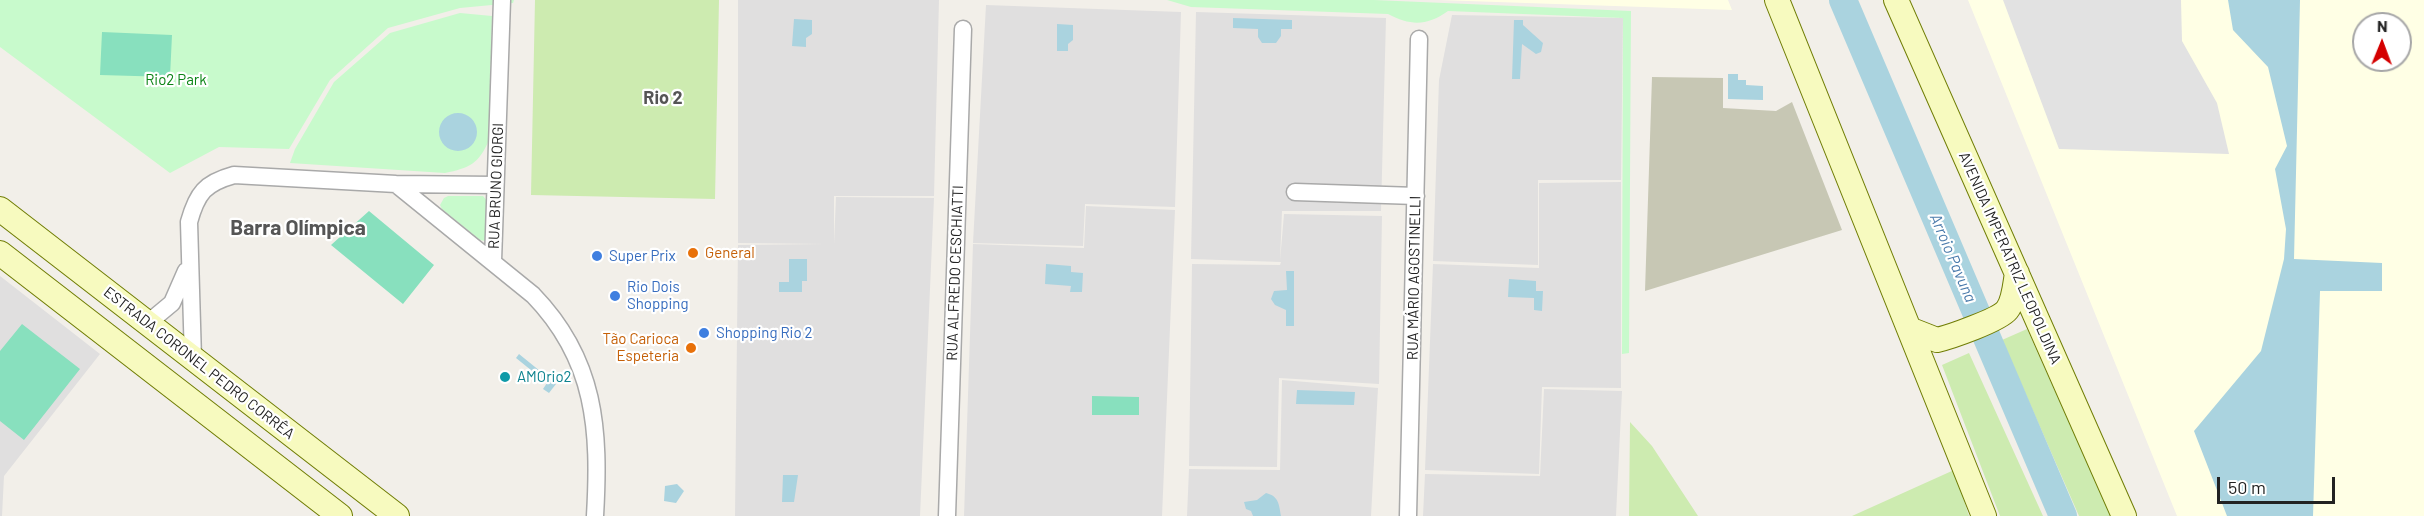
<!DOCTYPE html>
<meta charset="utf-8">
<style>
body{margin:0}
#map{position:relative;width:2424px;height:516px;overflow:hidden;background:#f2efe9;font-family:Barlow,sans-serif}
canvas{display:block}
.north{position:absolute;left:2352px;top:12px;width:60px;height:60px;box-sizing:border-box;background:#fff;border:2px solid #a7a7a7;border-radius:50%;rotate:1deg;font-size:16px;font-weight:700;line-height:24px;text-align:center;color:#222}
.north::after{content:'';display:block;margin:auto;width:21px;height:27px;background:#d40000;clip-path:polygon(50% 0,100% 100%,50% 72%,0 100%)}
.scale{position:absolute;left:2217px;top:477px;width:118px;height:27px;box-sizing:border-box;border:3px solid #222;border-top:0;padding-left:8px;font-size:18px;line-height:21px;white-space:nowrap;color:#222;-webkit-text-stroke:4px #fff;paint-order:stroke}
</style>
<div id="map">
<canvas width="2424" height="516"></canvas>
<div class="north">N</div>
<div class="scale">50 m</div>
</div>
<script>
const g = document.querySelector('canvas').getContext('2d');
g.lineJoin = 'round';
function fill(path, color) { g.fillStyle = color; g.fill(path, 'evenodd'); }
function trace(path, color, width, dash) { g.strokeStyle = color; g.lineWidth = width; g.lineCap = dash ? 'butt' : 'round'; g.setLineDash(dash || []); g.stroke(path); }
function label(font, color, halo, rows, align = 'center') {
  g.font = font + ' Barlow,sans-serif'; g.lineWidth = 4.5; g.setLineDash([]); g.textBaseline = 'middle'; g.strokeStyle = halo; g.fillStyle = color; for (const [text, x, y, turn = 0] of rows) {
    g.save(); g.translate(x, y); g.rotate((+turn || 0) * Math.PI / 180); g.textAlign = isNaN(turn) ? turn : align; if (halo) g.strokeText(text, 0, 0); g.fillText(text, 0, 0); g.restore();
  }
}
fill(new Path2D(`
 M 738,0 L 939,0 L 934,196 L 834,196 L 834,244 L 836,197 L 934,198 L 920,516 L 735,516 L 738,245 L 824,244 L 738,243 Z
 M 986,5 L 1181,12 L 1175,207 L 1085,204 L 1083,246 L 973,243 Z
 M 1196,12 L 1386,18 L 1381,211 L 1282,211 L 1280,261 L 1284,214 L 1382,216 L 1379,384 L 1279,378 L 1277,467 L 1189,466 L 1192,264 L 1280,265 L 1281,262 L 1191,259 Z
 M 1452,15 L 1623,18 L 1621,180 L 1538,180 L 1538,265 L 1433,261 L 1439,80 Z
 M 1621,182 L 1621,388 L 1542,387 L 1539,474 L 1425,470 L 1433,264 L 1539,268 L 1539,183 Z
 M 1086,206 L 1175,210 L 1162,516 L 964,516 L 973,244 L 1084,248 Z
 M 0,276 L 100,354 L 4,476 L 2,516 L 0,516 Z
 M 1282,380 L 1378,388 L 1371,516 L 1187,516 L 1189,469 L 1280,470 Z
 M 1544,389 L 1622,391 L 1616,516 L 1423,516 L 1425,474 L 1540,476 Z`), '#e0dfdf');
fill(new Path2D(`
 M 1438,0 L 1728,0 L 1732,10 Z
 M 1968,0 L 2424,0 L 2424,516 L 2177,516 ZM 2364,24 L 2400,24 L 2400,60 L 2364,60 Z`), '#ffffe5');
fill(new Path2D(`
 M 1652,77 L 1723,78 L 1723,108 L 1776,111 L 1792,102 L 1842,230 L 1645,291 Z`), '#c7c7b4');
fill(new Path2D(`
 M 535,0 L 719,0 L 715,199 L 531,195 Z
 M 2027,329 L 2111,516 L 2079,516 L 2002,340 Z
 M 1969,353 L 2043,516 L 2000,516 L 1942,365 Z
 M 1630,422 L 1652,446 L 1698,516 L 1629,516 Z
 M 1954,470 L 1969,516 L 1852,516 Z`), '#cdebb0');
fill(new Path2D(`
 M 0,0 L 514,0 L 513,3 L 460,8 L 388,28 L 330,80 L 289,149 L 219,147 L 170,173 L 0,47 Z
 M 1167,0 L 1374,0 L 1631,11 L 1629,353 L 1622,354 L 1623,18 L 1448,11 C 1427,26 1411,26 1388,14 L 1191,7 Z
 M 460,13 L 492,16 L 489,140 C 479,164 469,168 445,173 L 290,163 L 295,149 L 334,82 L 390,33 Z
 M 448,196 L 483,196 L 489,203 L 489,238 L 485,241 L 480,240 L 442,209 L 440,205 L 444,198 Z`), '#c8facc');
fill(new Path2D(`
 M 102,32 L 172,35 L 170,77 L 100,75 Z
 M 369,211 L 434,265 L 403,304 L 331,245 Z
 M 22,324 L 80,369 L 24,440 L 0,421 L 0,351 Z
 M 1092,396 L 1139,397 L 1139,415 L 1092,415 Z`), '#88e0be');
fill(new Path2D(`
 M 2003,0 L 2181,0 L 2182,41 L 2217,103 L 2229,154 L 2059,149 Z`), '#e2e2e2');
fill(new Path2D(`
 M 2228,0 L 2300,0 L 2294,259 L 2382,263 L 2382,291 L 2320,291 L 2313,516 L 2227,516 L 2194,431 L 2261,351 L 2284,259 L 2286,229 L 2275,169 L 2287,146 L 2268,67 L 2233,30 Z
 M 1233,18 L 1292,20 L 1292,29 L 1281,29 L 1281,36 L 1276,43 L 1262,43 L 1258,37 L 1258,29 L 1233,28 Z
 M 794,19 L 812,20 L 812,34 L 806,38 L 806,47 L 792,46 Z
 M 1514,20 L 1523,20 L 1523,25 L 1543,43 L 1541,52 L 1536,54 L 1522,44 L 1520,79 L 1512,79 Z
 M 1057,24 L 1073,25 L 1073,40 L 1068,44 L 1068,51 L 1057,51 Z
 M 1728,74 L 1738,74 L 1738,80 L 1746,80 L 1746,85 L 1763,86 L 1763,100 L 1728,99 Z
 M439 132a19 19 0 1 1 38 0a19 19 0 1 1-38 0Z
 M 789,259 L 807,259 L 807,281 L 802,281 L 802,292 L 779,292 L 779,282 L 789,282 Z
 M 1046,264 L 1071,266 L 1071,272 L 1083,273 L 1082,292 L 1070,292 L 1071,286 L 1045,284 Z
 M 1286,271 L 1294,271 L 1294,326 L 1286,326 L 1286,310 L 1275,305 L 1271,299 L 1274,291 L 1287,290 Z
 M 1509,279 L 1536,281 L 1536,291 L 1543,291 L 1542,311 L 1534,310 L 1534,298 L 1508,297 Z
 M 519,354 L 556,384 L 549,393 L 543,389 L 547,383 L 516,358 Z
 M 1297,390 L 1355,392 L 1354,405 L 1296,404 Z
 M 783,475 L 798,475 L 794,502 L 782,502 Z
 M 677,484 L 684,491 L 676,503 L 664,501 L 665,486 Z
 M 1266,493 C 1279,496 1279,505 1281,516 L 1253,516 L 1251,511 L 1246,509 L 1244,502 L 1257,500 Z`), '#aad3df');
trace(new Path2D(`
 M 1843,0 L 2063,516`), '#aad3df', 28);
const street = new Path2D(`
 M 396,184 L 533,295 C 596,360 600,430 595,516
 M 1295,192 L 1416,196
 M 493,261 L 502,0
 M 148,323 L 172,303 L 186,271
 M 193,359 L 189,222 C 197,193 205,183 234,175 L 396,184 L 495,185
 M 947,516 L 963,29
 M 1408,516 L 1419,39`);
const secondary = new Path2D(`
 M 1777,0 L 1984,516
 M 1896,0 L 2124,516
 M 0,209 L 397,516
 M 0,253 L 340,516
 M 1909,329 L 1937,340 C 1950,337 1999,320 2007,310 C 2014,301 2015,285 2017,273`);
trace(street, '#a9a9a9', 19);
trace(secondary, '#707d05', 26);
trace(street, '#fff', 16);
trace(secondary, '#f7fabf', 24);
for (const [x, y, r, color] of [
 [693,253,6,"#e8710a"],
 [597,256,6,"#3f7fe0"],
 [615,296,6,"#3f7fe0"],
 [704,333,6,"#3f7fe0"],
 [691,348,6,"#e8710a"],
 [505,377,6,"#0f9aa8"]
]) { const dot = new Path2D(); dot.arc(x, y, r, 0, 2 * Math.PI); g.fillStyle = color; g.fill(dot); trace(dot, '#fff', 2); }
label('15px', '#0c8416', '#fff', [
 ["Rio2 Park",176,80]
]);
label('15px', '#222', '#fff', [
 ["RUA BRUNO GIORGI",496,186,-88],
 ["AVENIDA IMPERATRIZ LEOPOLDINA",2010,258,66],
 ["RUA ALFREDO CESCHIATTI",955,273,-88],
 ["RUA MÁRIO AGOSTINELLI",1414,278,-89],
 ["ESTRADA CORONEL PEDRO CORRÊA",199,363,38]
]);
label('15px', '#c56008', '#fff', [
 ["General",705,253],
 ["Tão Carioca",679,339,"right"],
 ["Espeteria",679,356,"right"]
], 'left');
label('15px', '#366cbe', '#fff', [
 ["Super Prix",609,256],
 ["Rio Dois",627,287],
 ["Shopping",627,304],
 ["Shopping Rio 2",716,333]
], 'left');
label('15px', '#0d838f', '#fff', [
 ["AMOrio2",517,377]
], 'left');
label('italic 16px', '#4a7aab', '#fff', [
 ["Arroio Pavuna",1953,258,67]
]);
label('bold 18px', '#555', '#fff', [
 ["Rio 2",663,98]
]);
label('bold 21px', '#555', '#fff', [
 ["Barra Olímpica",298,228]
]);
</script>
